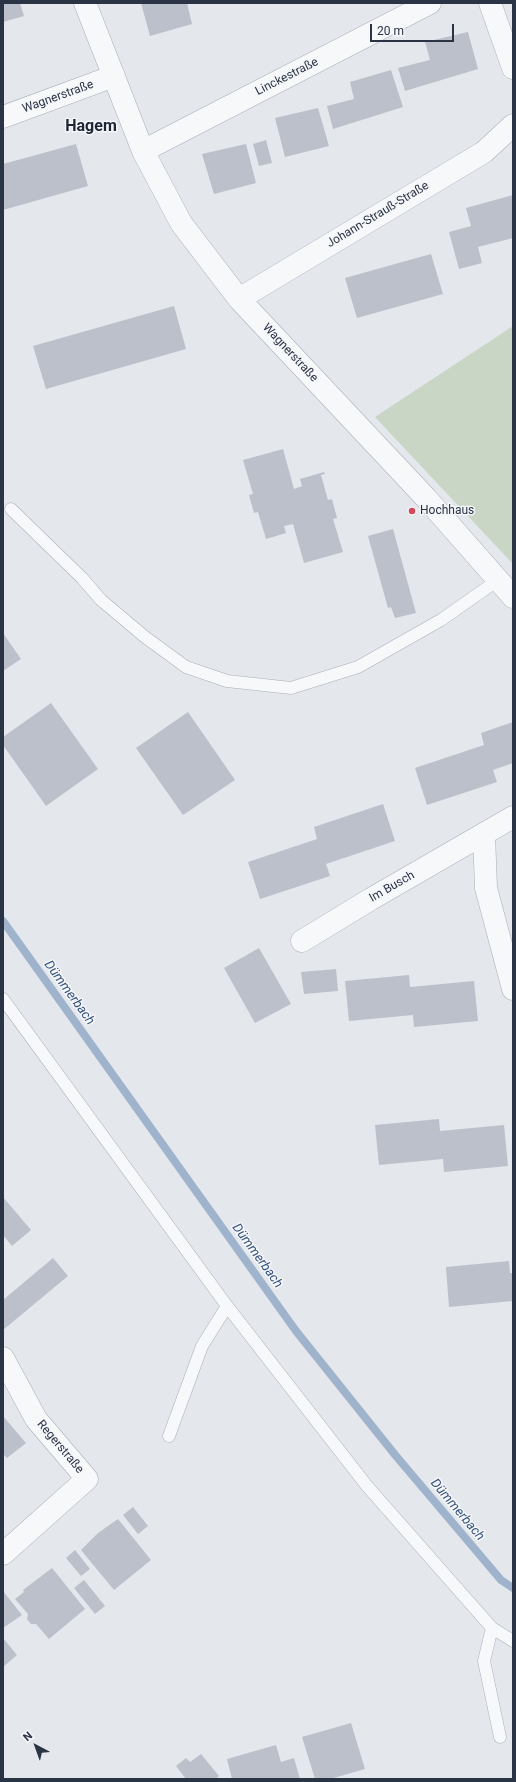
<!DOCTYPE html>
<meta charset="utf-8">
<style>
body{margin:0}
#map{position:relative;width:516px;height:1782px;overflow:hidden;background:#e4e7ec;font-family:Roboto,sans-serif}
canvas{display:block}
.frame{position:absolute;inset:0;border:4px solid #2b3445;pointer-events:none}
.north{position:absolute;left:16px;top:1726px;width:40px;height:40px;-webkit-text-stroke:3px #f4f6f9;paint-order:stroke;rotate:319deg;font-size:11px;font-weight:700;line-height:16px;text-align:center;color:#2b3445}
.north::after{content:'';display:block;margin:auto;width:14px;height:18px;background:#2b3445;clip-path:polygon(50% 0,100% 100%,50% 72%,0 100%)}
.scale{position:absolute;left:370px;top:24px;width:84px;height:18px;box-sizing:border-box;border:2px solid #2b3445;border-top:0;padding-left:5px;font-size:12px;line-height:14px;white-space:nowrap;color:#2b3445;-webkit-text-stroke:3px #f4f6f9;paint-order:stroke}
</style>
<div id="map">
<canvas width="516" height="1782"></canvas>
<div class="frame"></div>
<div class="north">N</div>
<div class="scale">20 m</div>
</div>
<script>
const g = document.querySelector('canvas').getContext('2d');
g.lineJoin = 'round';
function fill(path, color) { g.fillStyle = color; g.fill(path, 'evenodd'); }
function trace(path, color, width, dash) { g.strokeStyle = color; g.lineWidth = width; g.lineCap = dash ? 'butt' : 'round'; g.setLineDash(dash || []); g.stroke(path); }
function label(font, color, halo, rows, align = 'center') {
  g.font = font + ' Roboto,sans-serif'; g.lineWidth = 3; g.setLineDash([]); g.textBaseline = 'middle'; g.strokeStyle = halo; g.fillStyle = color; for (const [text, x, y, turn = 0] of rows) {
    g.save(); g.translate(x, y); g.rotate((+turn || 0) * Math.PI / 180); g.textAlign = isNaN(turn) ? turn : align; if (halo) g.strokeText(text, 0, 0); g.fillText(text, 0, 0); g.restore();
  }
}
fill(new Path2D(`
 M 513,326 L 513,564 L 375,417 Z`), '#c9d6c5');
trace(new Path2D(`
 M 3,921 L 296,1331 L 396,1456 L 501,1580 L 513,1588`), '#9fb4cc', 8);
fill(new Path2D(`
 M 3,3 L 20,3 L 24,16 L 3,22 Z
 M 141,3 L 187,3 L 192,24 L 150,36 Z
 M 468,32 L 478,69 L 405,91 L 398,68 L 430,60 L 425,42 Z
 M 391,70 L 403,107 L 333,129 L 327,106 L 354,99 L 350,82 Z
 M 318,108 L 329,146 L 285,157 L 275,118 Z
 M 266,140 L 272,163 L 259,166 L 253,144 Z
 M 76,144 L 88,186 L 3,210 L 3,164 Z
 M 246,144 L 256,183 L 214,194 L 202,154 Z
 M 513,195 L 513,238 L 478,247 L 482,263 L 459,269 L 449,232 L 471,226 L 466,208 Z
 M 431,254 L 443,294 L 357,318 L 345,278 Z
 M 174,306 L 186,349 L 46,389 L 33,346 Z
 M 283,449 L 294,489 L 302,486 L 300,479 L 324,472 L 325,474 L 321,475 L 328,500 L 332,499 L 337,518 L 333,519 L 343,552 L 304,563 L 293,524 L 284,526 L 286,533 L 266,539 L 258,512 L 254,513 L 249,495 L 253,494 L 243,460 Z
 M 393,529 L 416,613 L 395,618 L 391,607 L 388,608 L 368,536 Z
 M 3,633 L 21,659 L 3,671 Z
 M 51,703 L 98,769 L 46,806 L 3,745 L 3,737 Z
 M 188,712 L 235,780 L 183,815 L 136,748 Z
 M 513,722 L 513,763 L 493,770 L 497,782 L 427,805 L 415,768 L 484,745 L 481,733 Z
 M 383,804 L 395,841 L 326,864 L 330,876 L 260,899 L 248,862 L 317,839 L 314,827 Z
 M 259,948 L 291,1004 L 255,1023 L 224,968 Z
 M 336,969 L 338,991 L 304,994 L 301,972 Z
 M 409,975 L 410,987 L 474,981 L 478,1021 L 414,1027 L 413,1015 L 349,1021 L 345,981 Z
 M 439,1119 L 440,1131 L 504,1125 L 508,1166 L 444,1172 L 443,1159 L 379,1165 L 375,1125 Z
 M 3,1197 L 31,1230 L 12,1246 L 3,1235 Z
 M 53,1258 L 68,1276 L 3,1330 L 3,1300 Z
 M 509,1261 L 510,1273 L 513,1273 L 513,1301 L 449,1307 L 446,1267 Z
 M 3,1416 L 26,1443 L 7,1458 L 3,1454 Z
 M 133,1507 L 148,1526 L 138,1534 L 123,1515 Z
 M 118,1519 L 151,1560 L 114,1590 L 81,1550 L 98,1533 Z
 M 75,1550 L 90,1569 L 81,1576 L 66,1558 Z
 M 52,1568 L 85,1609 L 49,1639 L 36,1624 L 31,1624 L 27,1619 L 28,1614 L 15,1599 L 24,1592 L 23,1590 Z
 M 84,1580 L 105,1606 L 95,1614 L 74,1588 Z
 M 3,1591 L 22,1615 L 3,1628 Z
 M 3,1638 L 17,1655 L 3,1667 Z
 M 351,1723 L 365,1769 L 330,1779 L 315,1779 L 302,1737 Z
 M 276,1745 L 281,1762 L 294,1758 L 300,1779 L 232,1779 L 227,1759 Z
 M 201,1754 L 219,1776 L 216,1779 L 186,1779 L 176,1766 L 186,1758 L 190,1762 Z`), '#bbc0ca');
const lane = new Path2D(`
 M 11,509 L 82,578 L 101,600 L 145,637 L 186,667 L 227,681 L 291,688 L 358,667 L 441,620 L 498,580
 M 3,999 L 227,1306 L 367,1486 L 492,1628 L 513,1641
 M 169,1436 L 202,1346 L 227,1306
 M 492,1628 L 484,1661 L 500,1737`);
const street = new Path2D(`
 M 85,3 L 143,151 L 181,223 L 239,299 L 426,498 L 513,597
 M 490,3 L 513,68
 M 3,117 L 114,76
 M 143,151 L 430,3
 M 239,299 L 484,152 L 513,125
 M 484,835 L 486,888 L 513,989
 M 302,941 L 371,899 L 513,817
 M 3,1358 L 36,1419 L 87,1479 L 3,1554`);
trace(lane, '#a9aeb7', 13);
trace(street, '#a9aeb7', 23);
trace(lane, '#f7f8fa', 12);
trace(street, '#f7f8fa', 22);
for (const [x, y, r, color] of [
 [412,511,4,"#d1495b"]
]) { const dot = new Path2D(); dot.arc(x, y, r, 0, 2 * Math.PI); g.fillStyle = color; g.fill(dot); trace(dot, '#f4f6f9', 1.5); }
label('12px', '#2b3445', '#f4f6f9', [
 ["Linckestraße",287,77,-27],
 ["Wagnerstraße",58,97,-20],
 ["Johann-Strauß-Straße",378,215,-31],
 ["Wagnerstraße",290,353,47],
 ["Im Busch",392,887,-30],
 ["Regerstraße",60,1447,50]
]);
label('12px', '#2b3445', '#f4f6f9', [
 ["Hochhaus",420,511]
], 'left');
label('italic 13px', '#34527a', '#f4f6f9', [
 ["Dümmerbach",69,993,54],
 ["Dümmerbach",257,1256,54],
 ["Dümmerbach",457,1510,50]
]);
label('bold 16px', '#1d2536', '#f4f6f9', [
 ["Hagem",91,127]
]);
</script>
